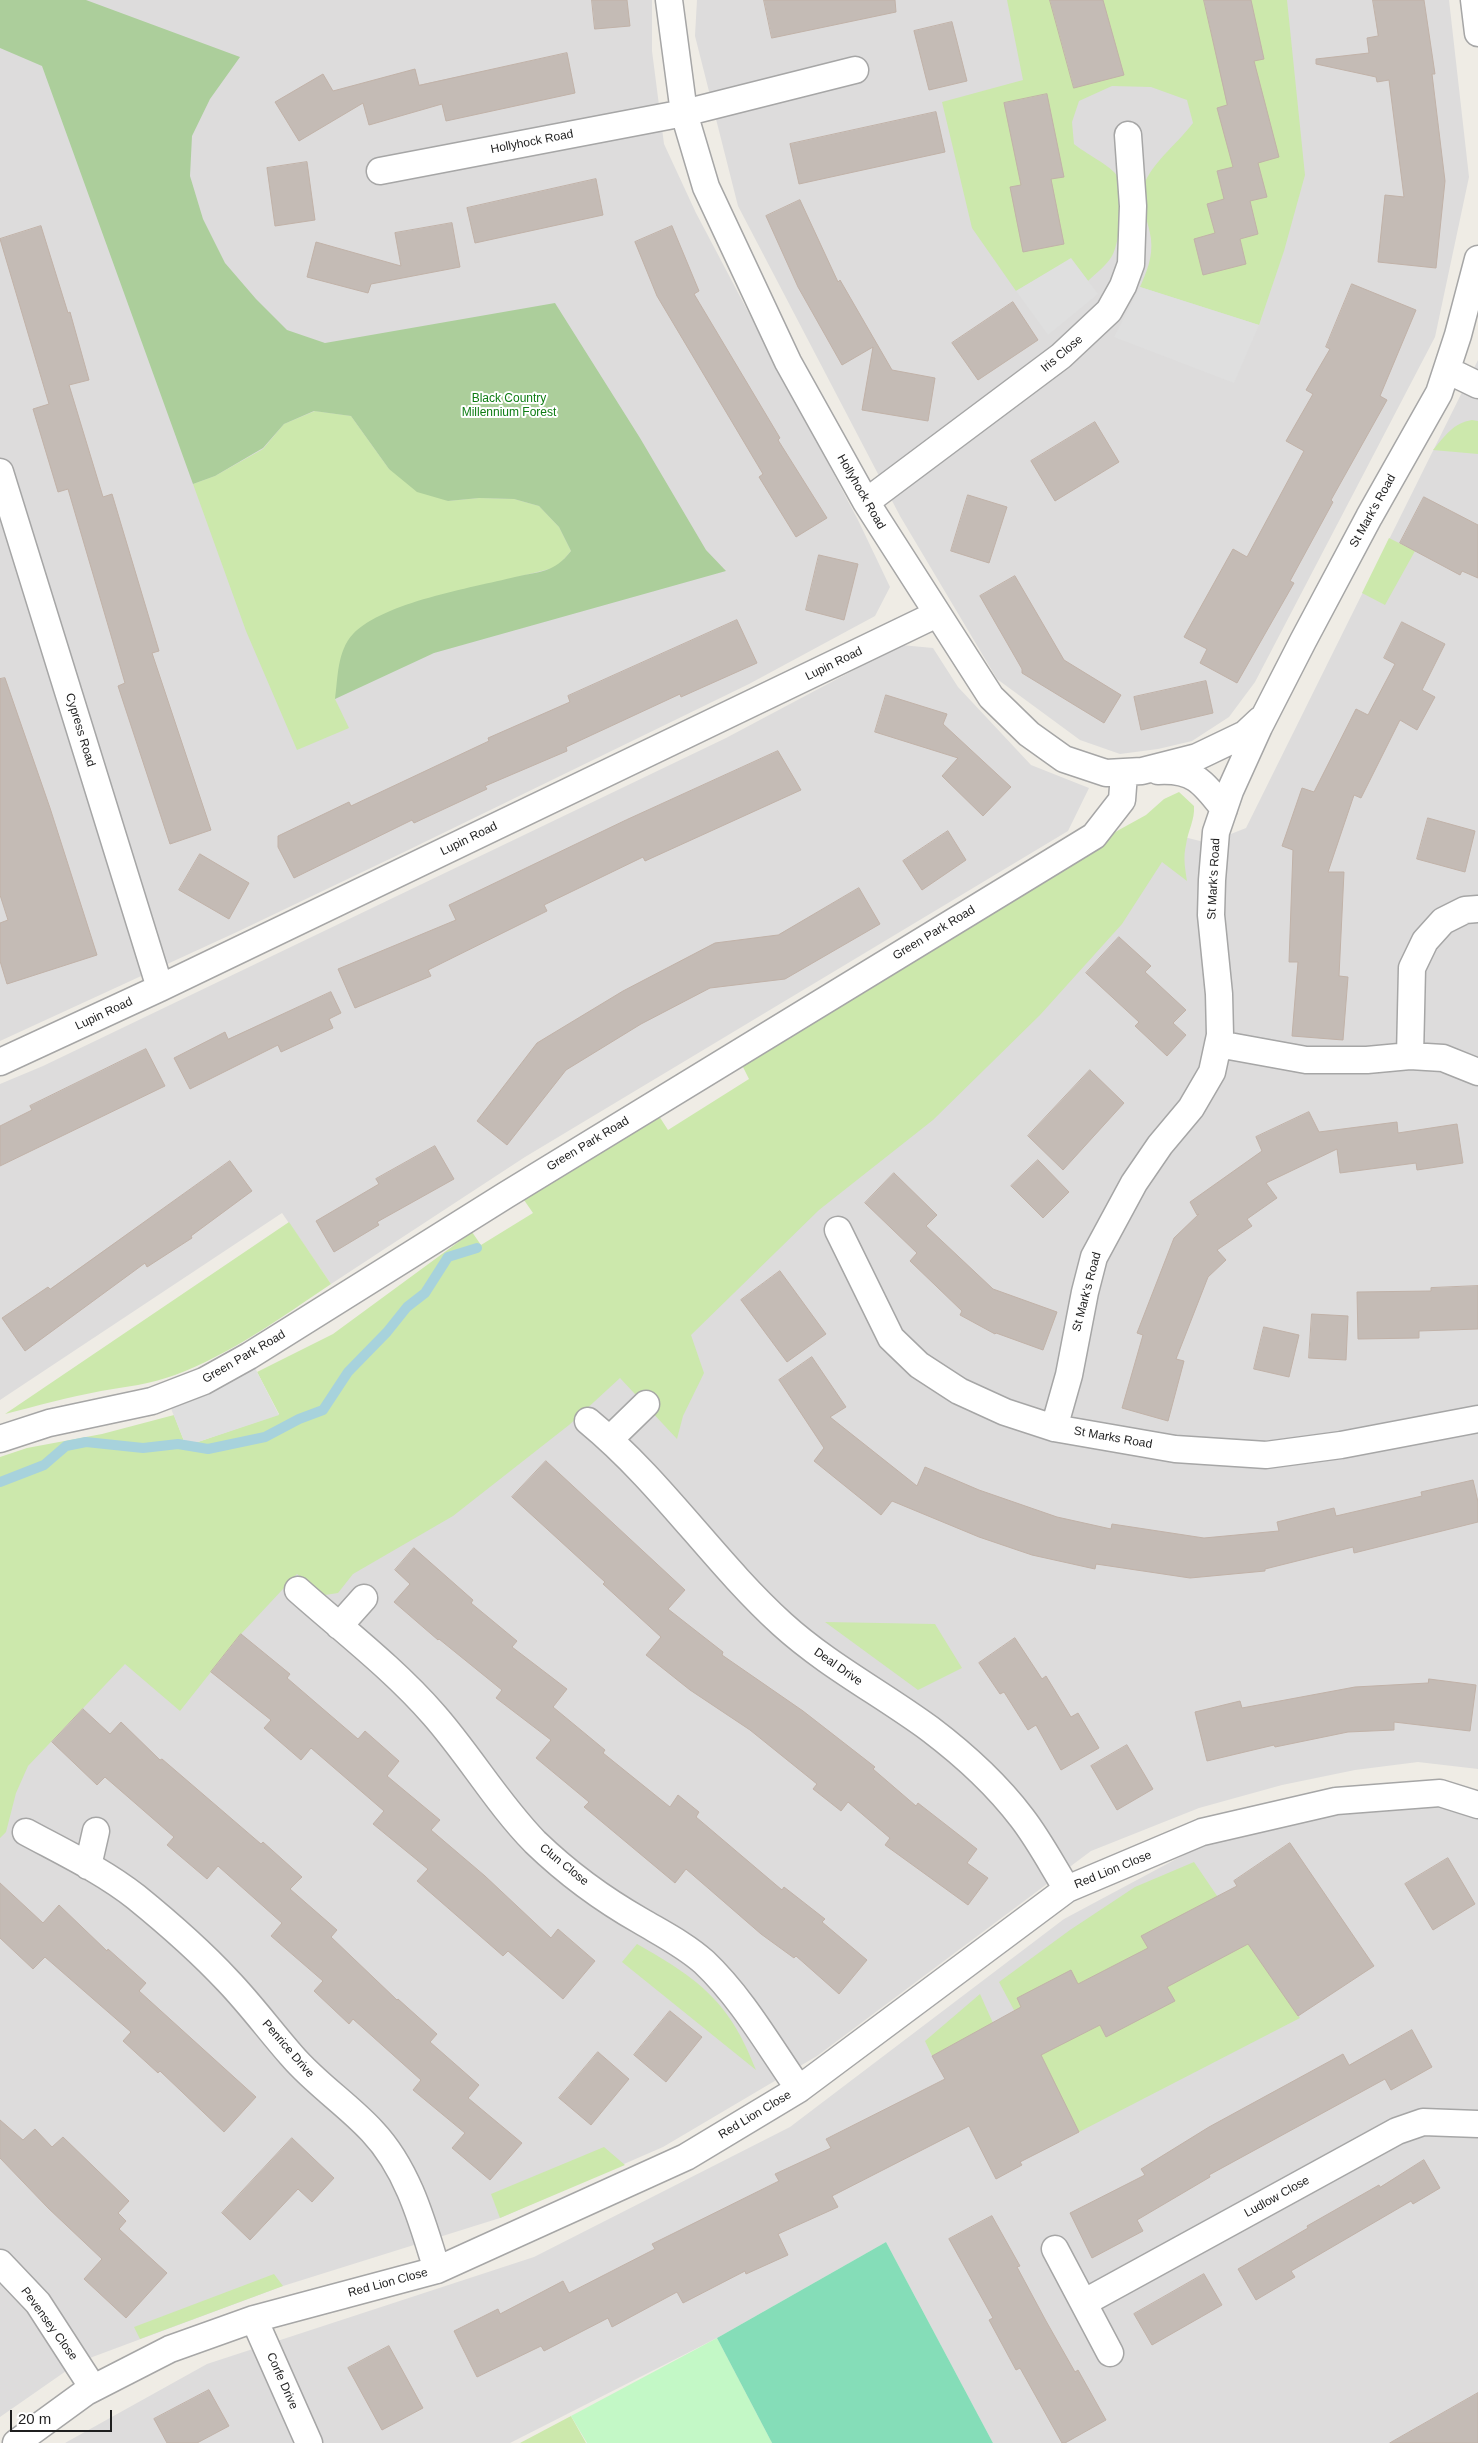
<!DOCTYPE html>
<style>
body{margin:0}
#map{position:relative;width:1478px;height:2443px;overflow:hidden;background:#efece5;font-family:Arial,sans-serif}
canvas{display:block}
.scale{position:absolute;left:10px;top:2410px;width:102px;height:22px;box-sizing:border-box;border:2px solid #1f1f1f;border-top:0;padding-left:6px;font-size:15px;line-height:18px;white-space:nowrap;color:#1f1f1f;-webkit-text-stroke:4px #fff;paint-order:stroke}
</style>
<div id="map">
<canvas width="1478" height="2443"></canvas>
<div class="scale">20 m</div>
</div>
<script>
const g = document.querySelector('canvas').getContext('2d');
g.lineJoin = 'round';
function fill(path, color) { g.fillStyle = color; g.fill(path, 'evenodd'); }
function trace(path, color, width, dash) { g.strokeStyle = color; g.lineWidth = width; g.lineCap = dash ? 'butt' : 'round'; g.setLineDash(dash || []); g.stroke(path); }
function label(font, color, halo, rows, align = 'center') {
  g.font = font + ' Arial,sans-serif'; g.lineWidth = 4; g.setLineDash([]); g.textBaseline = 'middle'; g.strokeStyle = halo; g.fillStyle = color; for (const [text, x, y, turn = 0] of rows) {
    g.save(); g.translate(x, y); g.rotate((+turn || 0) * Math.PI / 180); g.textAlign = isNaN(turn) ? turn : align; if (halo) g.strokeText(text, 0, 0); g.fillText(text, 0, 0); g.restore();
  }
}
fill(new Path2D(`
 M 0,0 L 652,0 L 652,51 L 664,144 L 696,213 L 858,520 L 890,587 L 875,616 L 749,684 L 400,854 L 239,931 L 0,1041 Z
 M 697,0 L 1449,0 L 1469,177 L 1435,337 L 1255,682 L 1229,717 L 1192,741 L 1158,749 L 1120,754 L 1080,740 L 997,679 L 900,516 L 738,206 L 695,36 Z
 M 1478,360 L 1478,1769 L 1418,1762 L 1355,1770 L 1282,1785 L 1199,1808 L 1091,1851 L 817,2056 L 663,2147 L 500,2218 L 283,2286 L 79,2362 L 0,2417 L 0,1719 L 1156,830 L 1208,843 L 1246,828 Z
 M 901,645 L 933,648 L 958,687 L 1031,765 L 1089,788 L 1068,831 L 525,1157 L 331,1284 L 282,1213 L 0,1400 L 0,1084 L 43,1066 L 726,738 Z
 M 1435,1804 L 1478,1815 L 1478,2443 L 993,2443 L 886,2242 L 717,2338 L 510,2443 L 65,2443 L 207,2364 L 534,2257 L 790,2127 L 1064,1919 L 1208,1842 L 1333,1815 Z`), '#dddcdc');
fill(new Path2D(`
 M 1007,0 L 1287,0 L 1305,175 L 1284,251 L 1259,325 L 1140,287 C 1147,271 1153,257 1151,239 C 1149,221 1137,200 1145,182 C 1155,160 1179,142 1193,123 L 1187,100 L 1151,87 L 1112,86 L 1079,101 L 1072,122 L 1074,144 C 1083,152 1113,167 1117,176 C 1124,192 1121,240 1112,256 C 1107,265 1096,273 1088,281 L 1071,259 L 1016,291 L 972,228 L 942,102 L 1023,80 Z
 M 315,411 L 351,416 L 389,469 L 448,501 L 479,498 L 514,499 L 539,506 L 559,527 L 571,551 L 557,567 L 412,604 L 335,699 L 349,728 L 297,750 L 246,631 L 193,484 L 215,476 L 263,449 L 284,424 Z
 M 1472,420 L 1478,421 L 1478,454 L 1433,450 C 1445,436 1453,423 1472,420 Z
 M 1389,538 L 1415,551 L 1385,605 L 1362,593 Z
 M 1179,792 L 1194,806 C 1195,820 1188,830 1186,845 C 1183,857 1185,868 1187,881 L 1162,862 L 1122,924 L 1040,1015 L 933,1120 L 819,1210 L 691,1335 L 704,1373 L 683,1416 L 677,1439 L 620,1378 L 569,1425 L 453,1516 L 353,1574 L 338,1593 L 325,1595 L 297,1574 L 241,1634 L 180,1711 L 125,1664 L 28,1766 L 16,1793 L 6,1832 L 0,1838 L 0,1457 L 27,1448 L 102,1434 L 174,1415 L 186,1446 L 279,1414 L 257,1372 L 333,1334 L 472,1232 L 481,1245 L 533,1213 L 524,1200 L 659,1116 L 668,1130 L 749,1079 L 742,1065 L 1117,831 L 1146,815 L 1164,799 Z
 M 289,1222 L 331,1284 C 282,1317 231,1354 175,1375 C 151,1384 125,1387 101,1391 C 69,1397 36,1406 5,1414 Z
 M 825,1622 L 935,1624 L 962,1668 L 918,1690 Z
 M 1194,1862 L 1300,2018 L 1079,2132 L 999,1982 L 1070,1930 L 1135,1887 Z
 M 637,1944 C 699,1979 730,2002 756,2070 L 622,1962 Z
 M 980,1994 L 993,2023 L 932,2056 L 925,2041 Z
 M 604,2147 L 625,2165 L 500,2218 L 491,2194 Z
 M 274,2274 L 283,2286 L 140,2339 L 134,2327 Z
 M 571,2416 L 586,2443 L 520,2443 Z`), '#cce8ac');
fill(new Path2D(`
 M 0,0 L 86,0 L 240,57 L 210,99 L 192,136 L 190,176 L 203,219 L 225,263 L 256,299 L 287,330 L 325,343 L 555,303 L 640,438 L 706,550 L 726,571 L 434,653 L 335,699 C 338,678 337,651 353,634 C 384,602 471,588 515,577 C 541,571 554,573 571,551 L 559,527 L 539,506 L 514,499 L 479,498 L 448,501 L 417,492 L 389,469 L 351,416 L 314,411 L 284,424 L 263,448 L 215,476 L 193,484 L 42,66 L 0,48 Z`), '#acce9b');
fill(new Path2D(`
 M 717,2338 L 772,2443 L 587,2443 L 571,2416 Z`), '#c3f8c6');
fill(new Path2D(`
 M 886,2242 L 993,2443 L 772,2443 L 717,2338 Z`), '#85ddb8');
fill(new Path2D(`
 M 1071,258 L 1098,294 L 1048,335 L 1016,291 Z
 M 1140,287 L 1259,325 L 1234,383 L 1114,337 Z
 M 249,1356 L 279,1415 L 186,1446 L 166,1396 Z`), '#dfdfdf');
trace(new Path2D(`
 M 0,1482 L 44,1465 L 66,1446 L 86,1442 L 143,1448 L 178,1444 L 208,1449 L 265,1437 L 299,1419 L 323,1410 L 348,1372 L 387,1332 L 407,1307 L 425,1293 L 448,1257 L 477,1248`), '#a7d2dc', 10);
const building = new Path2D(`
 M 592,0 L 627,0 L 630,26 L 595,29 Z
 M 764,0 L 895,0 L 896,12 L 772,38 Z
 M 1050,0 L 1103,0 L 1124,75 L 1074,88 Z
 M 1204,0 L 1251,0 L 1264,59 L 1254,61 L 1279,157 L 1258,163 L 1267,197 L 1250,201 L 1258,234 L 1240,239 L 1246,264 L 1203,275 L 1194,239 L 1215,233 L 1207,204 L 1224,199 L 1217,171 L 1233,167 L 1217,108 L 1227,105 Z
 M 1373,0 L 1424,0 L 1435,74 L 1432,74 L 1445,181 L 1436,268 L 1378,262 L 1385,195 L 1404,197 L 1389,80 L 1377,82 L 1376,77 L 1316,64 L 1316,59 L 1369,53 L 1367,38 L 1378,36 Z
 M 952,22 L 967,81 L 929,90 L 914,31 Z
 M 567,53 L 575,93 L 446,121 L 442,104 L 369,125 L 363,103 L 299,141 L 275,102 L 323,74 L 333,91 L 415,69 L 419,85 Z
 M 1047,94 L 1064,177 L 1051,179 L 1064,244 L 1023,252 L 1010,187 L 1021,185 L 1004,103 Z
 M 936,112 L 945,152 L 799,184 L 790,144 Z
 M 307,162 L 315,220 L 275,226 L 267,168 Z
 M 596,179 L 603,215 L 475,243 L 467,208 Z
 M 800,200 L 838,282 L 840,280 L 892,370 L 935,378 L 928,421 L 862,410 L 873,347 L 842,365 L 798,287 L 766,216 Z
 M 452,223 L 460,267 L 371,284 L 368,293 L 307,277 L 316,242 L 401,266 L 395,233 Z
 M 41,226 L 68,313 L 70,312 L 89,380 L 69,385 L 103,497 L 112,494 L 159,651 L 152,653 L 211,830 L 170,844 L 118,686 L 125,683 L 68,489 L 58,492 L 33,409 L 49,404 L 0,239 Z
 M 672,226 L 699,291 L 694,294 L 780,438 L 778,440 L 827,518 L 796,537 L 759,477 L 763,474 L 657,296 L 635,242 Z
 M 1352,284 L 1416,310 L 1380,396 L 1387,400 L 1331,500 L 1333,502 L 1290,581 L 1294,583 L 1237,683 L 1200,663 L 1207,649 L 1184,637 L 1233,549 L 1247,557 L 1304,451 L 1286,441 L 1313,394 L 1306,390 L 1330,349 L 1326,347 Z
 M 1013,302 L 1038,340 L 978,380 L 952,343 Z
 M 1095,422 L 1119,462 L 1055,501 L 1031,461 Z
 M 968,495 L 1007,507 L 989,563 L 951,551 Z
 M 1424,497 L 1478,525 L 1478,578 L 1462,571 L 1460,575 L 1400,543 Z
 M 819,555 L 858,564 L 844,620 L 806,610 Z
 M 1015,576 L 1064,660 L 1121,695 L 1104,723 L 1022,673 L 1022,669 L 980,596 Z
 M 737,620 L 757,663 L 681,697 L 680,694 L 566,747 L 567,751 L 485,786 L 487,789 L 414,823 L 412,820 L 294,878 L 278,847 L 278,836 L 349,802 L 351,806 L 489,741 L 488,738 L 570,702 L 568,696 Z
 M 1402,622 L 1445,644 L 1422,690 L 1435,697 L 1417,730 L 1400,720 L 1361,798 L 1354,795 L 1328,872 L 1344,872 L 1339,976 L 1348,977 L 1343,1040 L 1292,1036 L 1298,962 L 1289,962 L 1293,850 L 1282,846 L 1302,788 L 1314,792 L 1356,709 L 1368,715 L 1395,664 L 1384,658 Z
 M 5,678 L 50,808 L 97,955 L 7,984 L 0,961 L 0,923 L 8,920 L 0,895 L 0,679 Z
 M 1206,681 L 1213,713 L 1141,730 L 1134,697 Z
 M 886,695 L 947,714 L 943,724 L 1011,787 L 983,816 L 942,776 L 958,758 L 875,732 Z
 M 778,751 L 801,790 L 645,861 L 643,857 L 544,905 L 547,911 L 428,970 L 431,976 L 355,1008 L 338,969 L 456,920 L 449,905 L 626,820 Z
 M 1428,818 L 1475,831 L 1465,872 L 1417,859 Z
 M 948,831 L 966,860 L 922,890 L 903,861 Z
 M 200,854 L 249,883 L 229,919 L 179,890 Z
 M 859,888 L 880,924 L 785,979 L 710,988 L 641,1024 L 566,1070 L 507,1145 L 477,1121 L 537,1043 L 623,991 L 715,943 L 778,935 Z
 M 1119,937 L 1151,966 L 1145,972 L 1186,1010 L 1173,1023 L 1186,1035 L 1167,1056 L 1135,1026 L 1139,1022 L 1086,973 Z
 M 331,992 L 341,1013 L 329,1019 L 333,1028 L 281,1052 L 278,1045 L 190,1089 L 174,1058 L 225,1032 L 228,1039 Z
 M 146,1049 L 165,1086 L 0,1166 L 0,1126 L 32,1110 L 30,1106 Z
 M 1090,1070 L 1124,1103 L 1063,1170 L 1028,1136 Z
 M 1309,1112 L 1319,1132 L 1397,1122 L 1398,1133 L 1457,1124 L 1463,1163 L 1417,1170 L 1416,1163 L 1340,1173 L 1337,1149 L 1266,1183 L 1277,1198 L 1247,1219 L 1252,1226 L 1217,1250 L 1226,1260 L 1208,1277 L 1176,1359 L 1184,1361 L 1168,1421 L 1122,1408 L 1143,1335 L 1137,1333 L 1174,1238 L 1199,1214 L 1197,1215 L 1190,1202 L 1262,1151 L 1256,1137 Z
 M 435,1146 L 454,1179 L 377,1222 L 379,1225 L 334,1252 L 316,1221 L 379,1184 L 376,1179 Z
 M 1038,1160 L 1069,1192 L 1043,1218 L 1011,1186 Z
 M 230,1161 L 252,1191 L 191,1236 L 192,1238 L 147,1267 L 145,1263 L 25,1351 L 2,1318 L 48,1287 L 50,1289 Z
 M 894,1173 L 937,1215 L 926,1226 L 993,1289 L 1057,1312 L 1043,1350 L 996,1333 L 995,1334 L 960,1315 L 962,1311 L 910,1261 L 917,1253 L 865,1203 Z
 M 780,1271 L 826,1334 L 787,1362 L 741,1300 Z
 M 1478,1286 L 1478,1329 L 1419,1331 L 1419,1338 L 1358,1339 L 1357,1292 L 1431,1291 L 1431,1288 Z
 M 1312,1314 L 1348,1316 L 1346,1360 L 1309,1358 Z
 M 1264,1327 L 1299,1335 L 1289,1377 L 1254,1369 Z
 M 812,1357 L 846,1407 L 830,1417 L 917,1486 L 925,1467 L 979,1490 L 1057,1517 L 1111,1529 L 1112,1524 L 1204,1538 L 1279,1531 L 1277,1522 L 1334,1508 L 1336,1516 L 1422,1496 L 1421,1492 L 1473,1480 L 1478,1502 L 1478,1522 L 1354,1553 L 1353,1547 L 1265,1569 L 1265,1571 L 1190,1578 L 1096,1564 L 1095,1569 L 1032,1555 L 979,1537 L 892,1501 L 881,1515 L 814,1461 L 824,1448 L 779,1380 Z
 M 546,1461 L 685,1590 L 668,1609 L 723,1652 L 722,1655 L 803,1711 L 875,1767 L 873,1769 L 916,1806 L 918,1803 L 977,1849 L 967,1863 L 988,1878 L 968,1905 L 885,1845 L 890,1838 L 848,1802 L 841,1811 L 813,1789 L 817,1784 L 750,1730 L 690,1690 L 646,1655 L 661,1637 L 603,1584 L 605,1582 L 512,1497 Z
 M 414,1548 L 473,1600 L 471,1603 L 517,1641 L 512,1647 L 567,1689 L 553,1707 L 605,1750 L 603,1753 L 670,1807 L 678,1795 L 699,1812 L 696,1817 L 782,1890 L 784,1887 L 825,1919 L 822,1922 L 867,1960 L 839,1994 L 796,1956 L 794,1958 L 761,1934 L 686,1869 L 675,1883 L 584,1807 L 589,1802 L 536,1758 L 551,1740 L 496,1698 L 502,1690 L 439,1639 L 438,1640 L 394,1602 L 410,1584 L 395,1570 Z
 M 241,1634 L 290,1674 L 287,1678 L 358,1739 L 365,1731 L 399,1761 L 387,1776 L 440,1820 L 431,1830 L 485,1876 L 551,1938 L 558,1929 L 595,1961 L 563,1999 L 508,1951 L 503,1956 L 417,1881 L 428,1869 L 373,1824 L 384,1811 L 311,1748 L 301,1760 L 264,1728 L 271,1720 L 211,1672 Z
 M 1015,1638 L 1042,1679 L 1046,1676 L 1071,1717 L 1078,1713 L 1099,1748 L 1061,1770 L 1036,1725 L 1028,1730 L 1004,1692 L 1000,1694 L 979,1663 Z
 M 1429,1679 L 1476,1685 L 1470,1731 L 1394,1722 L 1394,1730 L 1348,1732 L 1275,1747 L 1274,1745 L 1207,1761 L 1195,1712 L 1240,1701 L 1242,1708 L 1355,1687 L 1428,1683 Z
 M 83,1709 L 110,1734 L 121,1722 L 160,1760 L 162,1759 L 261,1844 L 263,1842 L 302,1877 L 290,1889 L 337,1930 L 331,1937 L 397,2000 L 398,1999 L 437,2034 L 430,2042 L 479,2085 L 468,2098 L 522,2143 L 490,2180 L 452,2148 L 465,2133 L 413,2090 L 421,2080 L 353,2019 L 349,2024 L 314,1991 L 323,1981 L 271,1936 L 282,1923 L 218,1866 L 207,1879 L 167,1845 L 174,1837 L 105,1777 L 97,1785 L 52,1742 Z
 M 1127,1745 L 1153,1789 L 1117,1810 L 1091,1766 Z
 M 1290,1843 L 1374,1966 L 1298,2016 L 1248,1944 L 1167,1987 L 1175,2001 L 1106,2037 L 1100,2025 L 1041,2055 L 1079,2132 L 1020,2162 L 1022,2165 L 996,2179 L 969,2126 L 832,2196 L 838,2207 L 778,2234 L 788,2255 L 746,2274 L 745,2271 L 683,2303 L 677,2292 L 612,2327 L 608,2318 L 544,2351 L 541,2346 L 477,2377 L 454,2331 L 498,2309 L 500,2314 L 563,2281 L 569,2293 L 655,2249 L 652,2244 L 779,2181 L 775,2174 L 831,2148 L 826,2139 L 945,2079 L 932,2056 L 1021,2007 L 1017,1998 L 1071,1970 L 1078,1984 L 1148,1948 L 1141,1936 L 1237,1886 L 1234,1881 Z
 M 1448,1858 L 1475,1904 L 1433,1930 L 1405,1884 Z
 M 0,1883 L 43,1923 L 59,1905 L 107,1951 L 108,1949 L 146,1983 L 139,1991 L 256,2097 L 224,2132 L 160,2071 L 158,2073 L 123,2041 L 131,2032 L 45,1957 L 33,1969 L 0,1938 Z
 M 670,2011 L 702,2037 L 666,2082 L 634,2055 Z
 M 1412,2030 L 1432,2067 L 1391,2090 L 1385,2079 L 1209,2175 L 1210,2177 L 1137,2220 L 1143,2231 L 1092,2258 L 1070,2213 L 1145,2175 L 1141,2169 L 1209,2127 L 1343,2054 L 1349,2065 Z
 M 598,2052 L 629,2079 L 591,2125 L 559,2098 Z
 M 0,2120 L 23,2140 L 35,2129 L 52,2147 L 63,2137 L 129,2201 L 118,2213 L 126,2221 L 119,2229 L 167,2273 L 126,2318 L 84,2279 L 102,2259 L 48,2208 L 0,2158 Z
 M 292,2138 L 334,2178 L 312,2202 L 298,2189 L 250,2240 L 222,2213 Z
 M 1424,2160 L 1440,2188 L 1413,2204 L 1411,2201 L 1291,2271 L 1295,2277 L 1256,2300 L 1238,2269 L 1308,2228 L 1307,2226 L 1379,2185 L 1380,2187 Z
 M 992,2216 L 1020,2266 L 1017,2267 L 1046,2321 L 1075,2372 L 1078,2370 L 1106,2420 L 1065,2443 L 1062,2443 L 1020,2368 L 1016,2370 L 989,2320 L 993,2318 L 949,2239 Z
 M 1204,2274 L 1222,2305 L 1152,2345 L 1134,2314 Z
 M 389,2346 L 423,2408 L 382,2430 L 348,2368 Z
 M 209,2390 L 229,2426 L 197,2443 L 167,2443 L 154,2419 Z
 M 1478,2393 L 1478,2443 L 1390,2443 Z`);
fill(building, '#c4bbb5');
trace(building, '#c1b2a8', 1);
const street = new Path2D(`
 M 669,0 L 684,113 L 706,187 L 788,362 L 866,502 L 991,697 L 1029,734 L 1064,759 L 1106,773 L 1142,771 L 1197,757 L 1245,734 L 1260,720
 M 1474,0 L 1478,33
 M 380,171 L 684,113 L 855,70
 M 1447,370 L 1478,385
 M 0,472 L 160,988
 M 866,502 L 1061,356 L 1109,311 L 1123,286 L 1131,264 L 1133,206 L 1128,135
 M 1158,771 C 1194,769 1203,782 1224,809
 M 1218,1044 L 1306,1060 L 1367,1060 L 1410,1056 L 1443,1058 L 1478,1072
 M 1410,1056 L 1412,968 L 1425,941 L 1443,921 L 1465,910 L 1478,909
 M 0,1062 L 160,988 L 937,614
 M 838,1230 L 891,1338 L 919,1365 L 959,1391 L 1005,1412 L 1054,1428 L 1175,1449 L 1266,1455 L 1341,1445 L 1478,1419
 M 588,1421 C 662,1482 713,1561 782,1624 C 827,1665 881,1693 930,1729 C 963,1754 997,1785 1022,1818 C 1039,1840 1052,1865 1067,1889
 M 1054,1428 L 1069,1375 L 1085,1292 L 1094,1257 L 1134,1183 L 1160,1145 L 1191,1108 L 1212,1072 L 1220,1035 L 1219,994 L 1211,915 L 1212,880 L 1216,832 L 1230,791 L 1259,727 L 1303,641 L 1369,517 L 1439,393 L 1458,335 L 1478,259
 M 0,1439 L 49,1423 L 152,1401 L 204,1381 L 249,1356 L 506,1195 L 1094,836 L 1122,800 L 1124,774
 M 610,1439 L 646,1404
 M 298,1590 C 343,1630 394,1669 434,1715 C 470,1756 497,1803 535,1842 C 566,1872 604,1900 641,1921 C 663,1934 685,1945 704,1962 C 742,1998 769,2046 799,2089
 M 339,1626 L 364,1598
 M 26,1832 C 63,1852 103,1871 136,1897 C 168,1923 200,1951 228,1981 C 251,2005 270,2031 292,2056 C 316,2084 347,2104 372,2131 C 408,2169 422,2221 437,2270
 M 88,1866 L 96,1831
 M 1055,2249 L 1110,2353
 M 0,2263 L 38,2303 L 93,2388
 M 1085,2302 L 1397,2131 L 1423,2122 L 1478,2124
 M 254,2319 L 309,2443
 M 16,2443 L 86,2392 L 170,2349 L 254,2319 L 437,2270 L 686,2157 L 799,2089 L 1067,1889 L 1202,1832 L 1336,1801 L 1440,1793 L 1478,1805`);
trace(street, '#a6a6a6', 29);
trace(street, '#fff', 26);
label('12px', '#1f1f1f', '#fff', [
 ["Hollyhock Road",532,142,-11],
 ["Iris Close",1062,354,-40],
 ["Hollyhock Road",861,492,60],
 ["St Mark's Road",1373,511,-61],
 ["Lupin Road",834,664,-26],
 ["Cypress Road",80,730,73],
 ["Lupin Road",469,839,-26],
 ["St Mark's Road",1214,879,-87],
 ["Green Park Road",934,933,-31],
 ["Lupin Road",104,1014,-25],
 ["Green Park Road",588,1144,-31],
 ["St Mark's Road",1087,1292,-75],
 ["Green Park Road",244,1357,-30],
 ["St Marks Road",1113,1438,10],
 ["Deal Drive",838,1667,35],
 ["Clun Close",564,1865,39],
 ["Red Lion Close",1113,1870,-22],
 ["Penrice Drive",288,2049,49],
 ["Red Lion Close",755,2115,-31],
 ["Ludlow Close",1277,2197,-29],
 ["Red Lion Close",388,2283,-15],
 ["Pevensey Close",49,2324,54],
 ["Corfe Drive",282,2381,66]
]);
label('12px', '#0e7c13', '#fff', [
 ["Black Country",509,399],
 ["Millennium Forest",509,413]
]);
</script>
